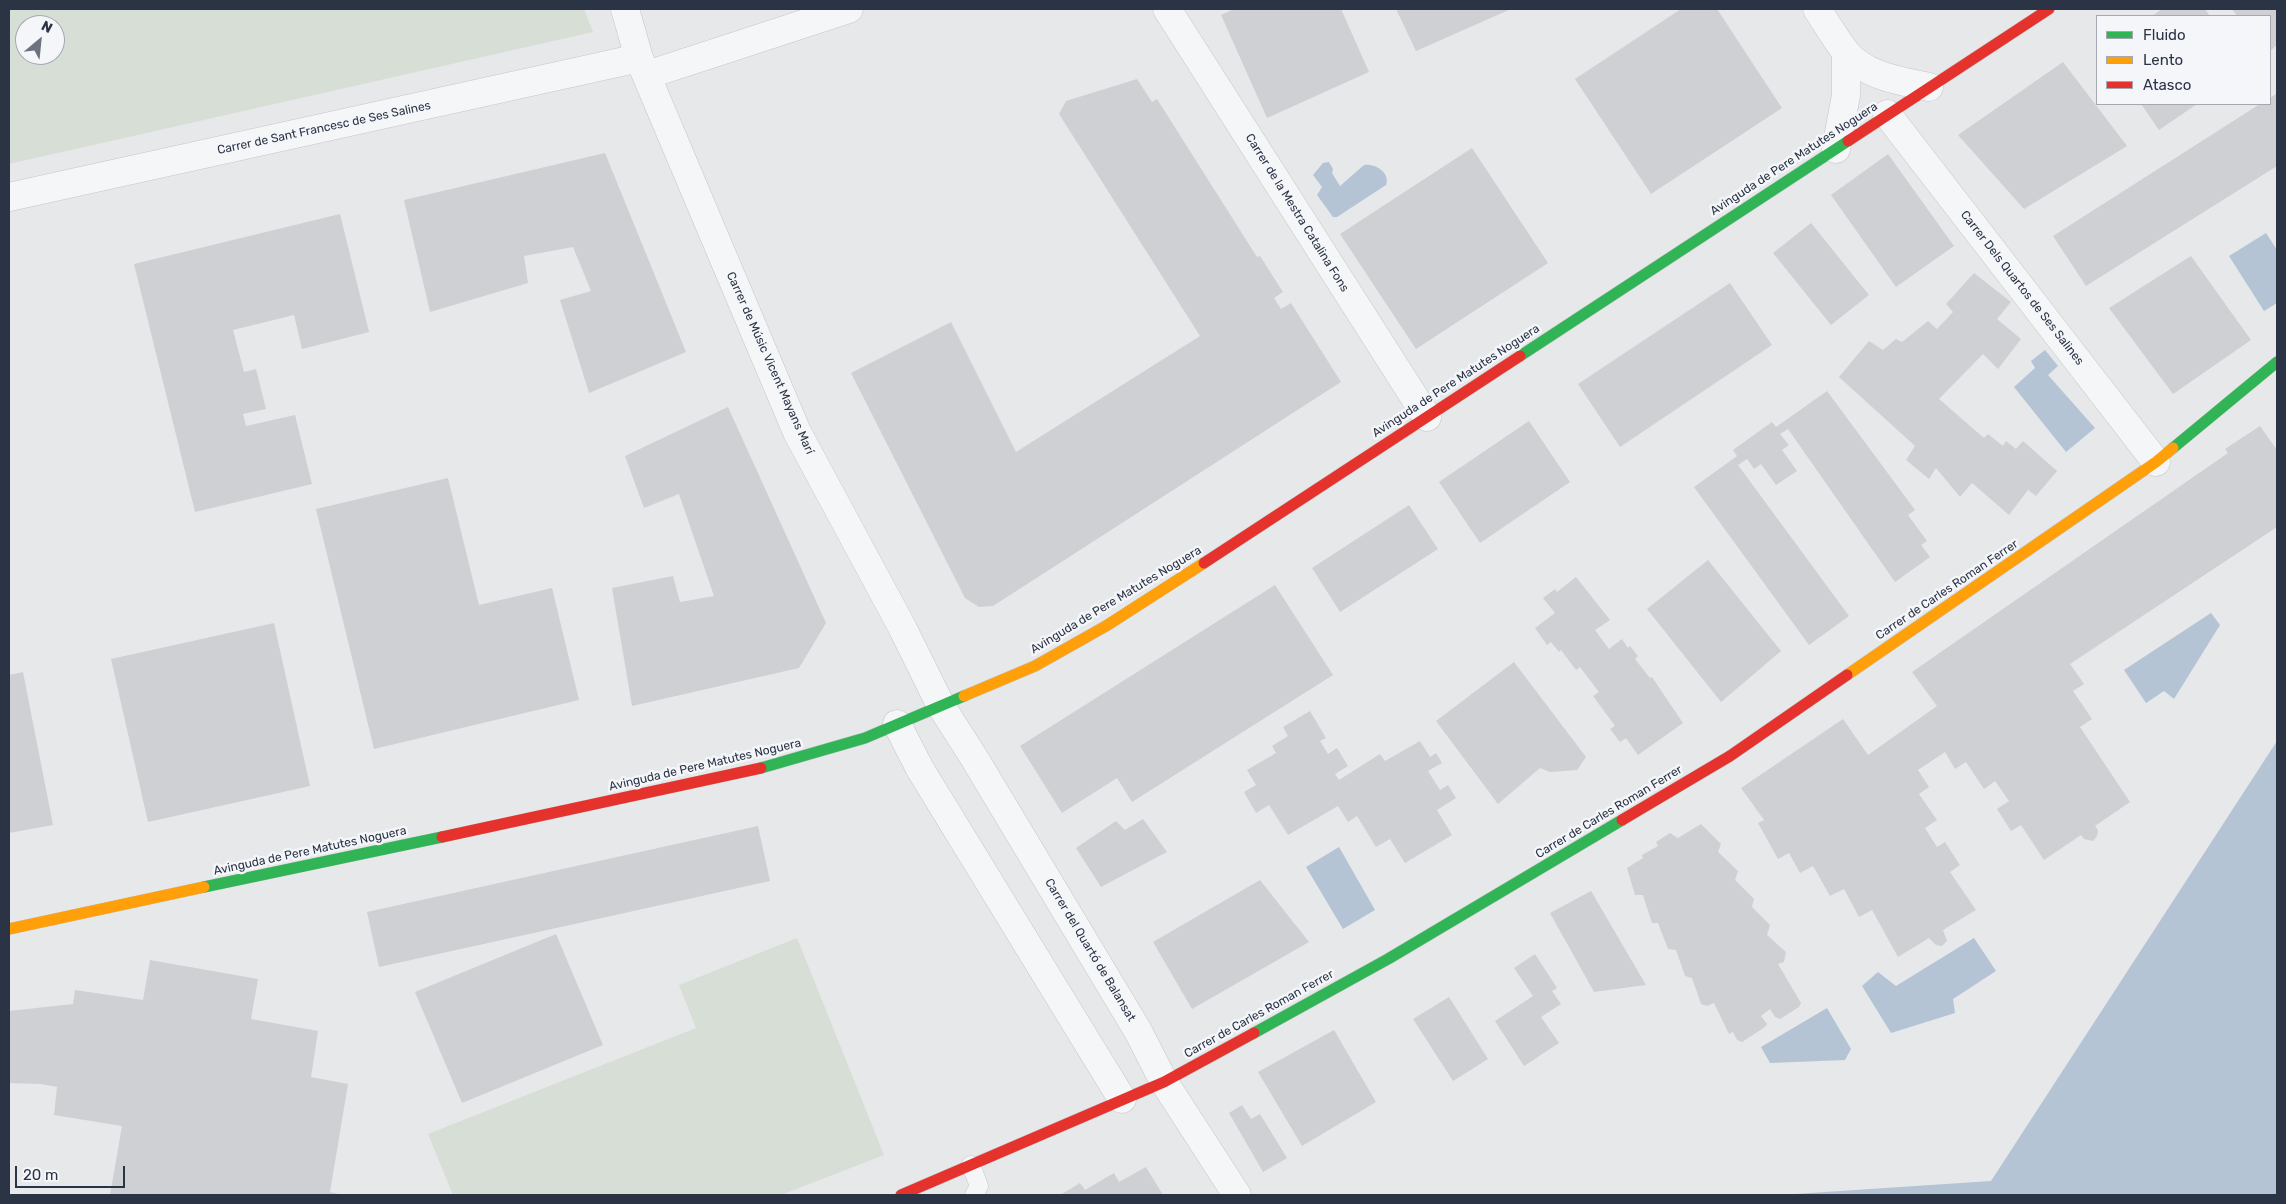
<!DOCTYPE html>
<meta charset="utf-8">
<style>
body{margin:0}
#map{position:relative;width:2286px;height:1204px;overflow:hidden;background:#e6e8ea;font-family:Rubik,sans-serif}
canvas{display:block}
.frame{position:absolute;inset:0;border:10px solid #2b3445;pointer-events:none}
.legend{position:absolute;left:2096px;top:15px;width:175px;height:90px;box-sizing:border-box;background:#f4f6f9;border:1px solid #a4a8b1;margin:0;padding:6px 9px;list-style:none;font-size:15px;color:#2b3445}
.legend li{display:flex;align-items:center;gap:10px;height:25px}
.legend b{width:25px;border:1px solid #a4a8b1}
.north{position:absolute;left:15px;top:15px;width:50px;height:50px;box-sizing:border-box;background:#f4f6f9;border:1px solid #a4a8b1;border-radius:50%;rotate:28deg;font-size:14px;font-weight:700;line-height:20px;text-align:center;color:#2b3445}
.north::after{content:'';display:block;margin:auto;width:18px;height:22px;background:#6c737f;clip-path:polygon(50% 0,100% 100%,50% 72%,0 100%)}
.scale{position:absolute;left:15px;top:1166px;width:110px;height:22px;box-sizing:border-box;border:2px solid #2b3445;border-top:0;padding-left:6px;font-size:15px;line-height:18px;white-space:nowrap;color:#2b3445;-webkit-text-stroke:4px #f4f6f9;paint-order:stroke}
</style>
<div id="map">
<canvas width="2286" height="1204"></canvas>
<div class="frame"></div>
<ul class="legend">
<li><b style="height:6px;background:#30b455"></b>Fluido</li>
<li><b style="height:6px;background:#ff9f0a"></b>Lento</li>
<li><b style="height:6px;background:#e5322d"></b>Atasco</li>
</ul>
<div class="north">N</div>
<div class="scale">20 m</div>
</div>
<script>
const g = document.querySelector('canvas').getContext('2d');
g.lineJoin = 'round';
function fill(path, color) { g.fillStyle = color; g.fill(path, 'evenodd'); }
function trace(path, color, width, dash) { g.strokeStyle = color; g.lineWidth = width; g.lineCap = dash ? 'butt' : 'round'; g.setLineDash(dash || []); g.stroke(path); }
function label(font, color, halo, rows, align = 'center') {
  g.font = font + ' Rubik,sans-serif'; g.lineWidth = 5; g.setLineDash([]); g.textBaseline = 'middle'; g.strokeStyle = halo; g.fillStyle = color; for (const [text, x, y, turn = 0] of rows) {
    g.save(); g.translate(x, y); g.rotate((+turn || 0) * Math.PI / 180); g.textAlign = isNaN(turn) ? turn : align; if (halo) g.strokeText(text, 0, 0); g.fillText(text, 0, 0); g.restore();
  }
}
fill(new Path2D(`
 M 9,9 L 584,9 L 593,32 L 9,164 ZM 25,25 L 55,25 L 55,55 L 25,55 Z
 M 797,938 L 884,1155 L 781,1195 L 453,1195 L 428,1134 L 696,1028 L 679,985 Z`), '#d6ded6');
fill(new Path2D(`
 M 1329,162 L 1333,169 L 1332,173 L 1340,186 L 1364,165 C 1375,163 1391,173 1386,185 L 1337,217 L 1333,217 L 1317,195 L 1322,187 L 1313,175 L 1323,163 Z
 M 2266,233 L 2277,250 L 2277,303 L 2264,311 L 2229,256 Z
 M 2045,350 L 2058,366 L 2048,375 L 2095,428 L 2066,452 L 2014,387 L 2035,368 L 2031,361 Z
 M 2211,613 L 2220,625 L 2174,699 L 2164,691 L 2146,703 L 2124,670 Z
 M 2277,741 L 2277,1195 L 1780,1195 L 1991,1181 Z
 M 1339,847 L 1375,910 L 1343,929 L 1306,867 Z
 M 1974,938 L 1996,971 L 1953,999 L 1955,1013 L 1891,1033 L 1862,986 L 1878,972 L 1896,986 Z
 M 1827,1008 L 1851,1049 L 1845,1060 L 1770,1063 L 1761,1047 Z`), '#b4c4d5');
fill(new Path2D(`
 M 1234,9 L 1341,9 L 1369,72 L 1267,118 L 1221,15 Z
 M 1396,9 L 1511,9 L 1416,51 Z
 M 1681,9 L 1717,9 L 1782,108 L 1651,194 L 1575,79 Z
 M 2162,9 L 2205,9 L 2210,16 L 2152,16 Z
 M 2232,9 L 2277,9 L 2277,45 L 2270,51 L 2270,16 L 2237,16 Z
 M 2063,62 L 2127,146 L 2024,209 L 1958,135 Z
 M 1137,79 L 1152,102 L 1157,99 L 1257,257 L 1260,256 L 1283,292 L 1274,298 L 1281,309 L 1291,303 L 1341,382 L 993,606 L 979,607 L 965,598 L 851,373 L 951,322 L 1016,452 L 1200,336 L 1059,114 L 1066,101 Z
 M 2277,93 L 2277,166 L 2086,286 L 2053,236 L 2260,104 L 2270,104 L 2270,98 Z
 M 2141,104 L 2197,104 L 2159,130 Z
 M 1472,148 L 1548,263 L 1416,349 L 1340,234 Z
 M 605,153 L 686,352 L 589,393 L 560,300 L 591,291 L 573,247 L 524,256 L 528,283 L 430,312 L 404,200 Z
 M 1888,154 L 1954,246 L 1896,287 L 1831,195 Z
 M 340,214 L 369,332 L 302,349 L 294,315 L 233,330 L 244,372 L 256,369 L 266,409 L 243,414 L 246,426 L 295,415 L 312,484 L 195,512 L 134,264 Z
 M 1811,223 L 1869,295 L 1831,325 L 1773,253 Z
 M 2191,256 L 2251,340 L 2173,394 L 2109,308 Z
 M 1974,273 L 2011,302 L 1997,319 L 2021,339 L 1998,369 L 1983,354 L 1939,399 L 1984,438 L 1988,434 L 2003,446 L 2006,441 L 2016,449 L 2023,441 L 2057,471 L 2036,496 L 2028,490 L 2009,515 L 1972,483 L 1960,497 L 1936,468 L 1929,479 L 1906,460 L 1915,446 L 1839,377 L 1869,341 L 1883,350 L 1896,339 L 1902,342 L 1928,321 L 1937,329 L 1953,312 L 1946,304 Z
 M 1730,283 L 1772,345 L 1620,447 L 1578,384 Z
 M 1827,391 L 1915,510 L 1908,515 L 1927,541 L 1921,545 L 1930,557 L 1895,582 L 1788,429 L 1780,434 L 1789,445 L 1782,450 L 1797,471 L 1776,485 L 1761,464 L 1754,469 L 1747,459 L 1738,465 L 1849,616 L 1809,645 L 1694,487 L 1737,456 L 1733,450 L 1772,422 L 1776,427 Z
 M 728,407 L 826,623 L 799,668 L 632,706 L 612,588 L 673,576 L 680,602 L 714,596 L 679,494 L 644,508 L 625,456 Z
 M 1529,421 L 1570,482 L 1480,543 L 1439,482 Z
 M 2260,426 L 2277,450 L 2277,527 L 2070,664 L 2084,684 L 2073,691 L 2092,719 L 2080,727 L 2130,802 L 2095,826 L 2098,830 L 2097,836 L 2093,841 L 2084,839 L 2081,835 L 2044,860 L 2021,825 L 2011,831 L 1997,809 L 2009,801 L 1995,781 L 1984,789 L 1966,762 L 1955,769 L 1945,752 L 1918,770 L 1929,787 L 1919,794 L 1937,820 L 1925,828 L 1937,847 L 1945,842 L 1960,865 L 1950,872 L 1976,910 L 1943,930 L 1947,941 L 1942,946 L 1936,945 L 1929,938 L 1898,957 L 1872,910 L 1859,917 L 1844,889 L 1830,896 L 1813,866 L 1800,873 L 1789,853 L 1778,859 L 1758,823 L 1764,820 L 1741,788 L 1843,719 L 1868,755 L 1937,706 L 1912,672 L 2228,453 L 2225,449 Z
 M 448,478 L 479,605 L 552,588 L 579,700 L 374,749 L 316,509 Z
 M 1409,505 L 1438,549 L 1340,612 L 1312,568 Z
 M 1708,560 L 1781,651 L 1721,702 L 1647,609 Z
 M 1576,577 L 1610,620 L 1595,630 L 1609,649 L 1622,639 L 1628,648 L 1630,646 L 1638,656 L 1635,659 L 1650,678 L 1652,677 L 1683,723 L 1638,755 L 1626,738 L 1620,742 L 1610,729 L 1615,726 L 1593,696 L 1599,692 L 1580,667 L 1576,670 L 1561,650 L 1559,652 L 1551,642 L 1547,645 L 1535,628 L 1555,613 L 1543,598 L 1555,589 L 1557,592 Z
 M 1275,585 L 1333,675 L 1132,802 L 1117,778 L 1062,813 L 1020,746 Z
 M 274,623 L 310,786 L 148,822 L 111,659 Z
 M 1514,662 L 1586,757 L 1577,770 L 1550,772 L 1540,768 L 1498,804 L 1436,721 Z
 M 23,672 L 53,825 L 9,833 L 9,675 Z
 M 1310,711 L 1326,738 L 1320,741 L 1328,754 L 1337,748 L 1348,766 L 1335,774 L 1339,780 L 1380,754 L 1385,761 L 1420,741 L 1430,757 L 1436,753 L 1442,763 L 1428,771 L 1440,790 L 1448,785 L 1456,798 L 1437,810 L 1452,835 L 1405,863 L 1390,839 L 1376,847 L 1357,816 L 1348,822 L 1338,806 L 1288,835 L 1269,805 L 1256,813 L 1244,792 L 1256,785 L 1247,770 L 1276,753 L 1272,746 L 1288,736 L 1283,727 Z
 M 1143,819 L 1167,852 L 1101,887 L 1076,848 L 1116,821 L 1125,830 Z
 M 1701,824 L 1721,844 L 1718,852 L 1738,871 L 1735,880 L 1754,899 L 1752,907 L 1770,925 L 1767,935 L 1786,952 L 1784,962 L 1778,964 L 1801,1003 L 1799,1007 L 1780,1019 L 1775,1017 L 1770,1009 L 1761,1016 L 1767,1024 L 1765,1027 L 1742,1042 L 1737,1040 L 1733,1032 L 1729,1034 L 1714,1003 L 1707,1006 L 1701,1004 L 1692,978 L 1685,976 L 1676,950 L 1668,949 L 1658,923 L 1652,923 L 1643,895 L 1635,895 L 1627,868 L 1643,858 L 1642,855 L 1658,846 L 1656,842 L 1670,833 L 1678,838 Z
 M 758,826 L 770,881 L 379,967 L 367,912 Z
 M 1260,880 L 1309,942 L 1192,1009 L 1153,942 Z
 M 1591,891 L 1646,985 L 1594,992 L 1550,913 Z
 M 556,934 L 603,1045 L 462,1103 L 415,992 Z
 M 1535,954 L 1557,988 L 1552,991 L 1561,1004 L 1541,1017 L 1559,1043 L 1524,1066 L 1495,1021 L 1533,996 L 1514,968 Z
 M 150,960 L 258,979 L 251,1019 L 318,1031 L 311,1077 L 348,1084 L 330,1192 L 343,1195 L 110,1195 L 122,1126 L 54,1115 L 57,1087 L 41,1084 L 9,1083 L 9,1011 L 73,1004 L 75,990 L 143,1000 Z
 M 1449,997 L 1488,1059 L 1453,1081 L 1413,1019 Z
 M 1334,1030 L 1376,1102 L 1302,1146 L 1258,1072 Z
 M 1242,1105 L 1251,1119 L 1260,1114 L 1287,1158 L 1263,1172 L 1229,1113 Z
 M 1146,1167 L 1163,1195 L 1060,1195 L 1080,1183 L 1085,1190 L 1114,1173 L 1119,1182 Z`), '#ced0d3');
const lane = new Path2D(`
 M 971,1165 L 979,1186 L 974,1195`);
const street = new Path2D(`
 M 625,9 L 639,58 L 797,432 L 902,627 L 941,706 L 973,756 L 1138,1031 L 1164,1082 L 1237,1195
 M 1167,9 L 1427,417
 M 1817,9 C 1826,23 1835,38 1845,51 C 1864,76 1900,81 1929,87
 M 647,75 L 849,9
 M 1887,114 L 2156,462
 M 1836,149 L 1846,95 L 1846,53
 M 9,197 L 639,58
 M 897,724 L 920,769 L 1122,1099`);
const fast = new Path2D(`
 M 1520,356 L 1848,141
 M 2173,448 L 2277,362
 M 761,768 L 865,738 L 964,696
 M 204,887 L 442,837
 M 1254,1033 L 1388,959 L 1622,820`);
const slow = new Path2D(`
 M 1847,675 L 2156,462 L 2173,448
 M 964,696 L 1035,666 L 1106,626 L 1204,563
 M 9,929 L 204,887`);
const jam = new Path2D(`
 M 1848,141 L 2049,9
 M 1204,563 L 1520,356
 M 1622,820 L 1730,756 L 1847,675
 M 442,837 L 761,768
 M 901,1195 L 1164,1082 L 1254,1033`);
trace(lane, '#c4c6c8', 19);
trace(street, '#c4c6c8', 29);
trace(fast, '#c4c6c8', 12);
trace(slow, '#c4c6c8', 12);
trace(jam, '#c4c6c8', 12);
trace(lane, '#f5f6f7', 18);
trace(street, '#f5f6f7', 28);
trace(fast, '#30b455', 11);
trace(slow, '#ff9f0a', 11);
trace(jam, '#e5322d', 11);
label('12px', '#2b3445', '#f4f6f9', [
 ["Carrer de Sant Francesc de Ses Salines",324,128,-12],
 ["Avinguda de Pere Matutes Noguera",1794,159,-33],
 ["Carrer de la Mestra Catalina Fons",1297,213,58],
 ["Carrer Dels Quartos de Ses Salines",2022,288,52],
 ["Carrer de Músic Vicent Mayans Marí",770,363,66],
 ["Avinguda de Pere Matutes Noguera",1456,381,-33],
 ["Carrer de Carles Roman Ferrer",1947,590,-34],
 ["Avinguda de Pere Matutes Noguera",1116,600,-31],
 ["Avinguda de Pere Matutes Noguera",705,765,-13],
 ["Carrer de Carles Roman Ferrer",1609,812,-31],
 ["Avinguda de Pere Matutes Noguera",310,851,-12],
 ["Carrer del Quartó de Balansat",1090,950,59],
 ["Carrer de Carles Roman Ferrer",1259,1014,-29]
]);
</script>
